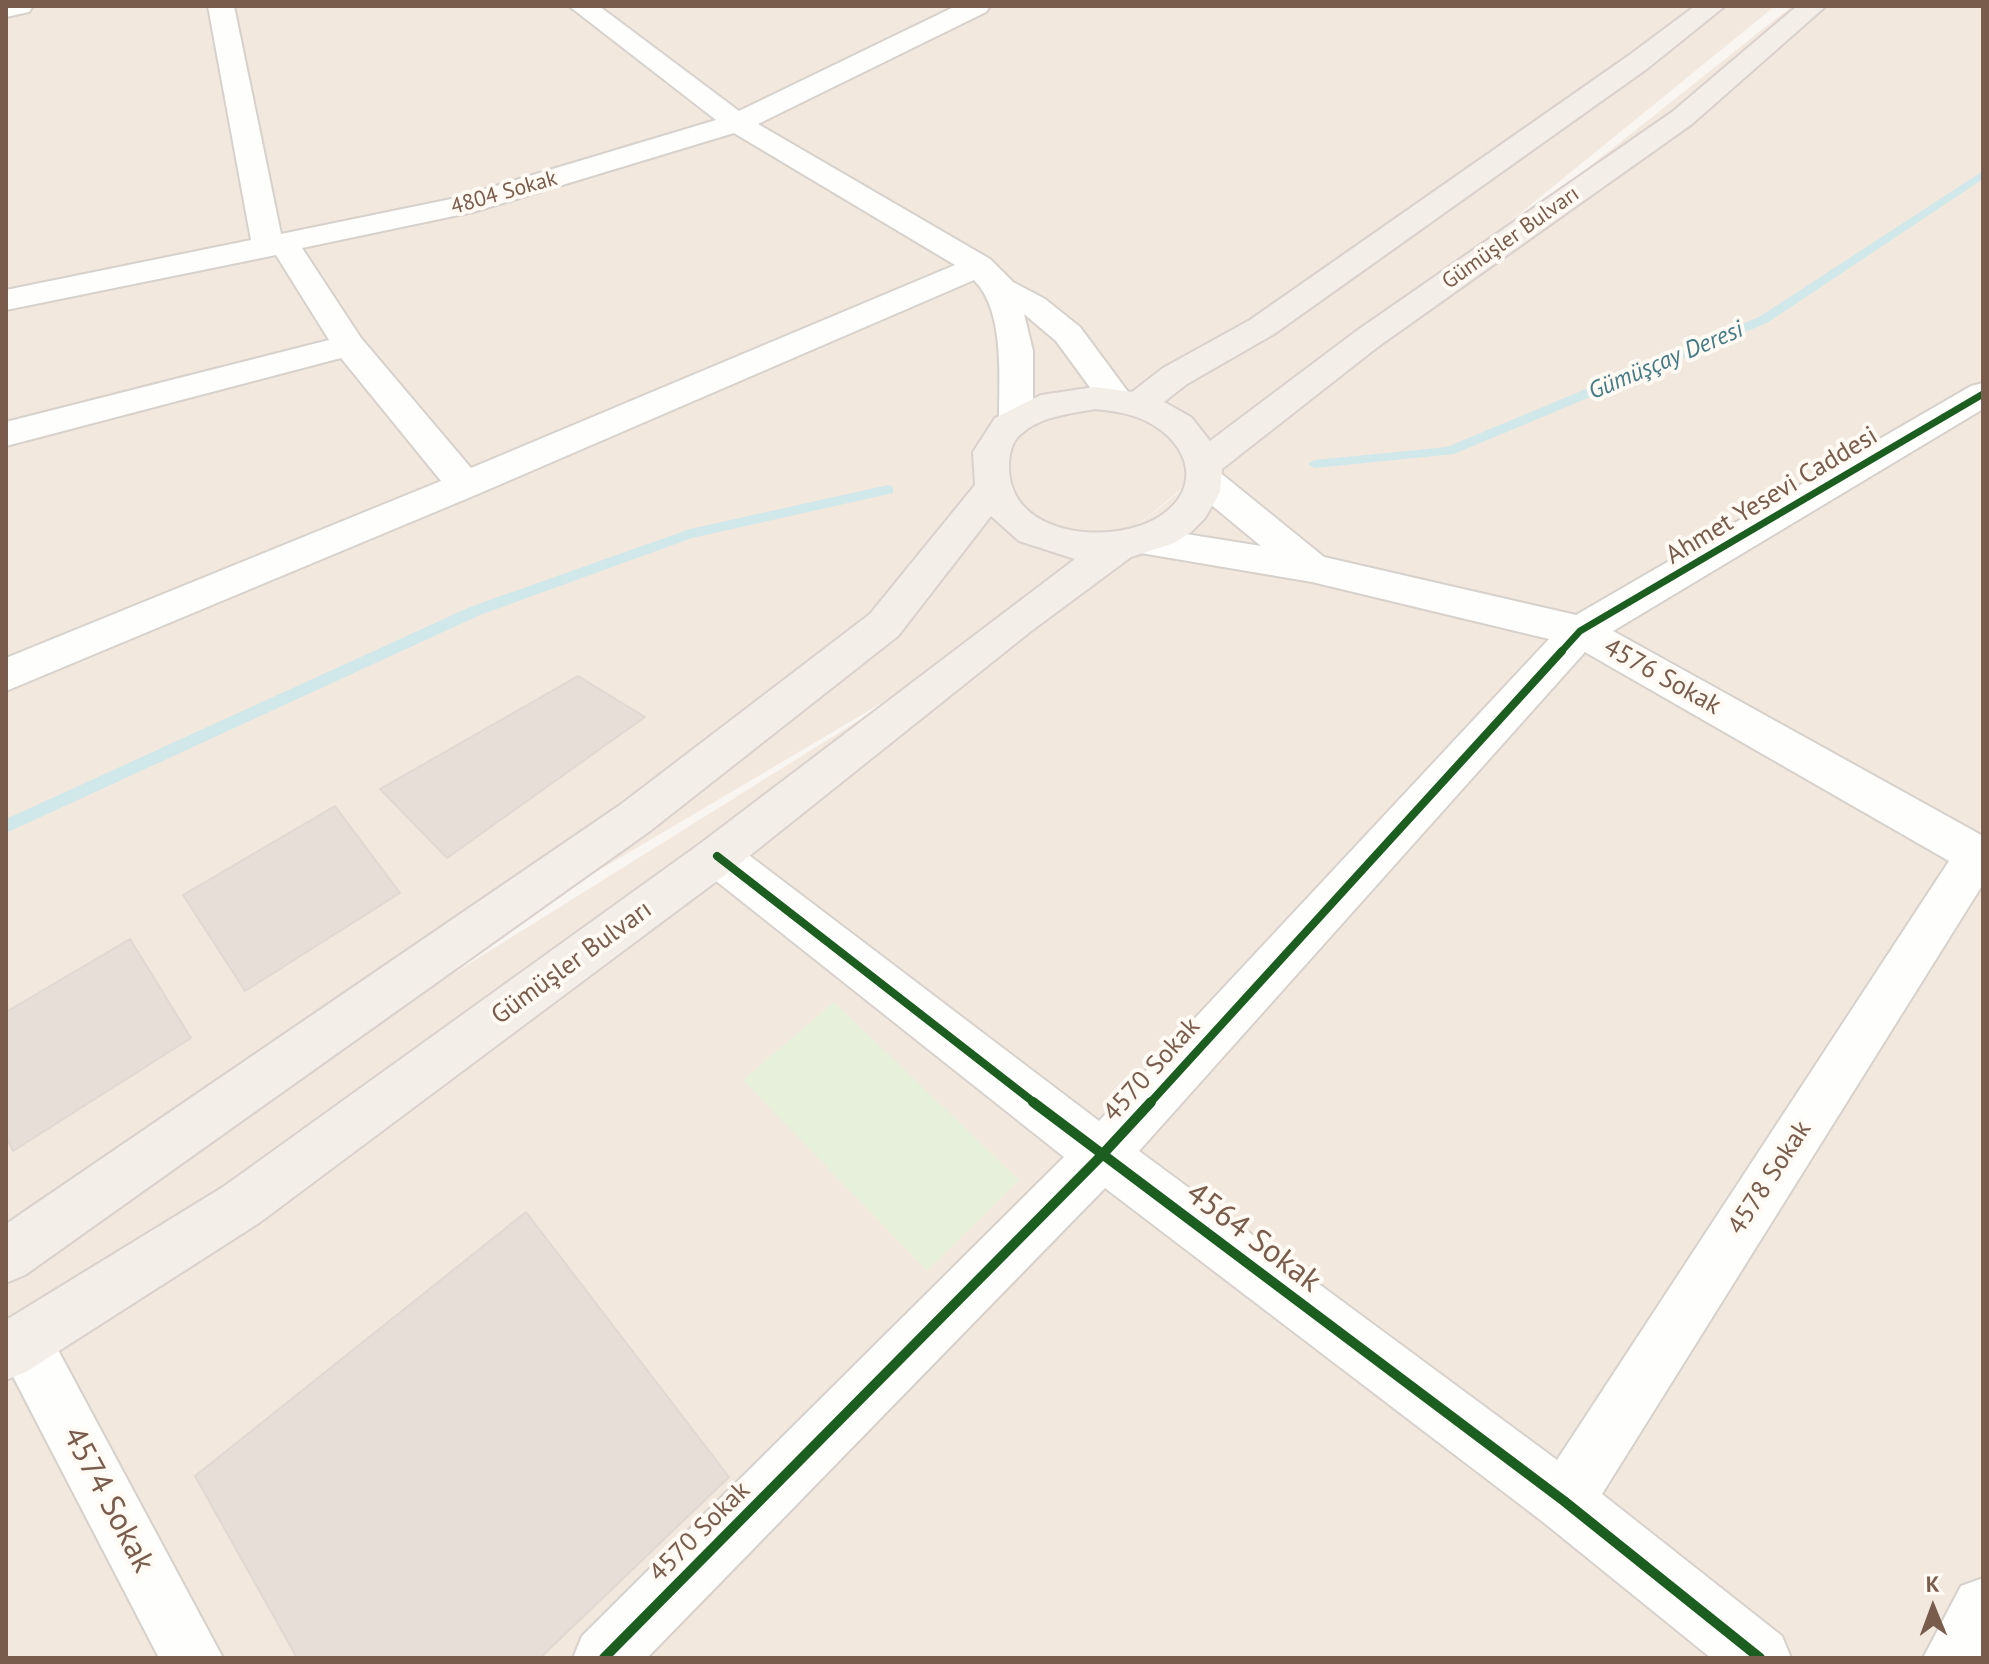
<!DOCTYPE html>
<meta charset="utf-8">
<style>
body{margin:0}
#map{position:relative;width:1989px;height:1664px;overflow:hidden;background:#f9f5f0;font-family:"PT Sans",sans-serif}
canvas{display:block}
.frame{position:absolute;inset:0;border:8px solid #7a5c4d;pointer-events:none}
.north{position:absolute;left:1893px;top:1568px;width:80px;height:80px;-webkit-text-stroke:6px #fffaf3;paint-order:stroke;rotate:359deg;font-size:22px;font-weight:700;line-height:32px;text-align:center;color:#7a5c4d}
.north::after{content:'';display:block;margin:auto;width:28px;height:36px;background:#7a5c4d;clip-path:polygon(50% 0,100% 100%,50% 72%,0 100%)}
</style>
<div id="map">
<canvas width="1989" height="1664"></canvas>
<div class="frame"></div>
<div class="north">K</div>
</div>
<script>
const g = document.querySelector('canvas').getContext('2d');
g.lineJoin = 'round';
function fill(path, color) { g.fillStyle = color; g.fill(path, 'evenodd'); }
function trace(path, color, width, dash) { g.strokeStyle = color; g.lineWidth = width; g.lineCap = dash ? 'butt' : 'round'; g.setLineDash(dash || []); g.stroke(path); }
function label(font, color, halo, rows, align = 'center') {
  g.font = font + ' "PT Sans",sans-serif'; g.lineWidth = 8; g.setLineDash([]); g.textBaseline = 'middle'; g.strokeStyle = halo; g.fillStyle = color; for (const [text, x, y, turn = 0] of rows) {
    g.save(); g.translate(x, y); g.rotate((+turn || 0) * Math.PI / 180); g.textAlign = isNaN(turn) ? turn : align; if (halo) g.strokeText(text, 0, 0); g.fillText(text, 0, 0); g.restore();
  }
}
fill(new Path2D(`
 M 6,6 L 1775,6 L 1104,552 L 1792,6 L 1983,6 L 1983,1658 L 6,1658 L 6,1253 L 973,649 L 6,1221 Z`), '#f2e8de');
fill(new Path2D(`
 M 834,1002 L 1019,1180 L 927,1271 L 743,1080 Z`), '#e7f0db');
fill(new Path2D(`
 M 1983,171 L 1983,179 L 1767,323 L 1454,454 L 1315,468 L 1308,464 L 1315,460 L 1447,447 L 1759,317 Z
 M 888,485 L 893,487 L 893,493 L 692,538 L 480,615 L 6,833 L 6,819 L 470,607 L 690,529 Z`), '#d0e8ea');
const building = new Path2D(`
 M 578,676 L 645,717 L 447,858 L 380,789 Z
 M 335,806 L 400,893 L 245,991 L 183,895 Z
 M 130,939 L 191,1038 L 13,1151 L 6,1136 L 6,1012 Z
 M 526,1212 L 729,1477 L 540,1658 L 297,1658 L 195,1476 Z`);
fill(building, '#e6ded7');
trace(building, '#e2d8d2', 2);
const minor = new Path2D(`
 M 6,6 L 33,6 L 29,12 L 6,17 Z
 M 208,6 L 234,6 L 281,234 L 456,198 L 716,120 L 569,6 L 599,6 L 739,111 L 956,6 L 990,6 L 986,12 L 758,124 L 990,259 L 1013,282 L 1045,299 L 1080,327 L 1134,400 L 1129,408 L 1117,411 L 1105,408 L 1056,341 L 1024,314 L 1033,351 L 1033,419 L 1028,427 L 1016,431 L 1004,427 L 999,419 C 999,378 1005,311 974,280 L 478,494 L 6,691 L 6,658 L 441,481 L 341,358 L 6,446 L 6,422 L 329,340 L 276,255 L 6,310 L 6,290 L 251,240 ZM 734,133 L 955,265 L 471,468 L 361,338 L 302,248 L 473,212 Z
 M 1983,383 L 1983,409 L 1613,631 L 1983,836 L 1983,884 L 1602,1494 L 1782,1636 L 1791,1658 L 1711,1658 L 1543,1522 L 1105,1188 L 647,1658 L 573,1658 L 582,1636 L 1064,1157 L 701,869 L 695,856 L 701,843 L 717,837 L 733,843 L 1099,1121 L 1549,639 L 1312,582 L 1129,551 L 1123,541 L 1129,531 L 1142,527 L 1261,546 L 1192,489 L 1187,480 L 1192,471 L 1205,467 L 1218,471 L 1324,557 L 1576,615 L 1971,386 ZM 1585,652 L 1949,861 L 1557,1460 L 1139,1151 Z
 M 24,1313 L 43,1322 L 223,1658 L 159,1658 L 6,1363 L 6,1321 Z
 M 1983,1578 L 1983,1658 L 1923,1658 L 1961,1586 Z`);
const major = new Path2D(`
 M 1695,6 L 1725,6 L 1648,68 L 1274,334 L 1187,384 L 1164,402 L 1191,417 L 1210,441 L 1355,332 L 1672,112 L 1797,6 L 1826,6 L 1692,124 L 1379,346 L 1222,469 L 1220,492 L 1205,518 L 1191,532 L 1174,543 L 1131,557 L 1030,632 L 733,869 L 259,1223 L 26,1372 L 6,1380 L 6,1320 L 223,1187 L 701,843 L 1075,559 L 1019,541 L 991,516 L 898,636 L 650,831 L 25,1275 L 6,1283 L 6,1224 L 620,805 L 870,614 L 975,485 L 973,452 L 995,418 L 1041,395 L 1095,387 L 1132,392 L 1163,368 L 1250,320 L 1628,56 ZM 1095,409 C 1113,411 1131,413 1148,422 C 1190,444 1203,489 1159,517 C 1112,546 1009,537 1009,467 C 1009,455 1011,442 1021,434 C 1041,416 1069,414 1095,409 Z`);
trace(minor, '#d7d1cb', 4);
trace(major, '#dad1cc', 4);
fill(minor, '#fefefd');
fill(major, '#f3eee8');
trace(new Path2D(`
 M 1560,653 L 1580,631 L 1983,394`), '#1b5e20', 7);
trace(new Path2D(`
 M 717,856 L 1036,1104
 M 1149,1104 L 1562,651`), '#1b5e20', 8);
trace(new Path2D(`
 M 1033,1102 L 1564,1501 L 1760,1658
 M 604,1658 L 1102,1155 L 1151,1102`), '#1b5e20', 10);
label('22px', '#7a5c4d', '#fffaf3', [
 ["4804 Sokak",504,193,-16],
 ["Gümüşler Bulvarı",1511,238,-35]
]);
label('italic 24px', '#437c86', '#fffaf3', [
 ["Gümüşçay Deresi",1666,361,-23]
]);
label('26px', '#7a5c4d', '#fffaf3', [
 ["Ahmet Yesevi Caddesi",1772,496,-31],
 ["4576 Sokak",1662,677,29],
 ["Gümüşler Bulvarı",572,963,-36],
 ["4570 Sokak",1152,1070,-48],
 ["4578 Sokak",1770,1178,-57],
 ["4570 Sokak",700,1532,-45]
]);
label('32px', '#7a5c4d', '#fffaf3', [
 ["4564 Sokak",1253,1238,37],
 ["4574 Sokak",108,1500,62]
]);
</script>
